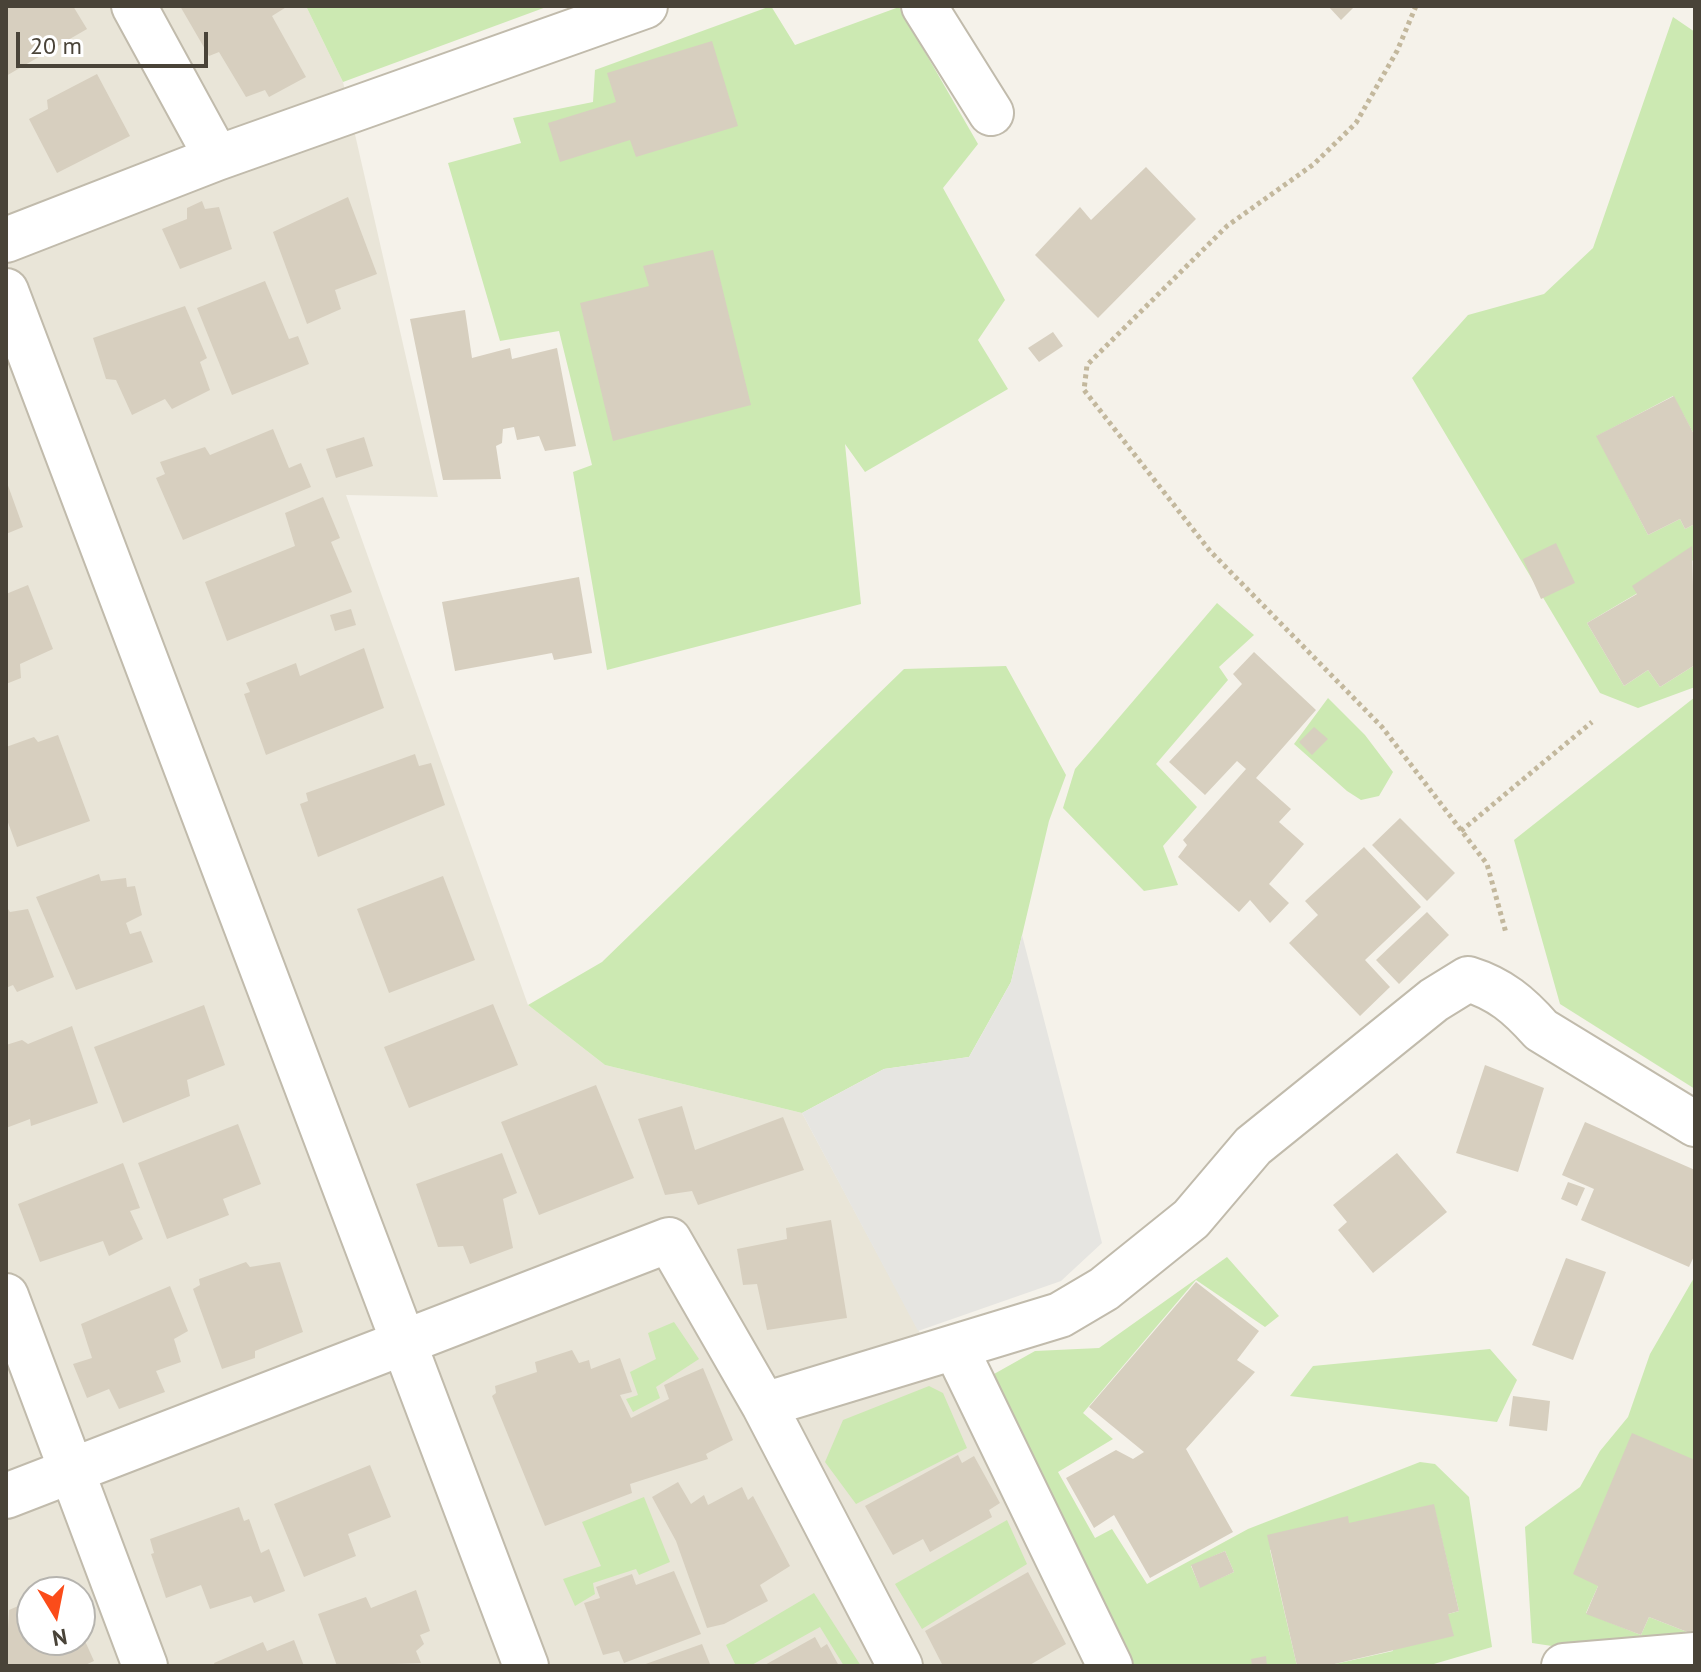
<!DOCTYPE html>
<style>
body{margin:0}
#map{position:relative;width:1701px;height:1672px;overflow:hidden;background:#f5f2ea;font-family:"PT Sans",sans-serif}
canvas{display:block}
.frame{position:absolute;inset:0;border:8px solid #494338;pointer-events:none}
.north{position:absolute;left:16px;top:1576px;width:80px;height:80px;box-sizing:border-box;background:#fff;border:2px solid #b6b4af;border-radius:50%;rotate:170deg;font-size:22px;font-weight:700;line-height:32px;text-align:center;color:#494338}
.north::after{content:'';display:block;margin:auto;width:28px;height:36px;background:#fb4c1a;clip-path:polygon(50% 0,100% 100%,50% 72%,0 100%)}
.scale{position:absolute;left:16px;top:32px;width:192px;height:36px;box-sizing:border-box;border:4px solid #494338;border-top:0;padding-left:10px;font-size:24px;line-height:28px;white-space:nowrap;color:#494338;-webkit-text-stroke:6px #fff;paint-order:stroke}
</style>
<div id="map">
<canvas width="1701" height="1672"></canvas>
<div class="frame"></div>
<div class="north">N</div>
<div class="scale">20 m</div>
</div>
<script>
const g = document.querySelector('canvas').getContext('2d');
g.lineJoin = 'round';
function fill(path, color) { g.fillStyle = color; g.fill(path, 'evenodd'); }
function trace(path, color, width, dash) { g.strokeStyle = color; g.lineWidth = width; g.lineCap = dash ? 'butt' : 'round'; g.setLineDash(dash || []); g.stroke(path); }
fill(new Path2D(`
 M 6,6 L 306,6 L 343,82 L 438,497 L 346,495 L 528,1005 L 605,1065 L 802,1113 L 950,1389 L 1087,1666 L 6,1666 ZM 32,1592 L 80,1592 L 80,1640 L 32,1640 Z`), '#e9e5d8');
fill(new Path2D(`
 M 306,6 L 549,6 L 343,82 Z
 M 771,6 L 795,45 L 899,7 L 978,144 L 943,188 L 1005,300 L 978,340 L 1008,389 L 865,472 L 845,444 L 861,604 L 607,670 L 573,472 L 592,465 L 559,331 L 500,341 L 448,163 L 521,143 L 513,118 L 593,102 L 595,70 Z
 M 1673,17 L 1695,32 L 1695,436 L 1673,396 L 1597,436 L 1648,535 L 1680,519 L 1685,529 L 1695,524 L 1695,559 L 1587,623 L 1624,686 L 1648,670 L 1660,687 L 1695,665 L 1695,687 L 1638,708 L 1600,693 L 1412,378 L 1468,315 L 1544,294 L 1593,248 Z
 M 1217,603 L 1254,635 L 1219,667 L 1228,680 L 1156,764 L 1197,807 L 1163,846 L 1178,885 L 1144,891 L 1063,808 L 1075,769 Z
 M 1006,666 L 1066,775 L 1049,821 L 1011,982 L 969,1057 L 884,1069 L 802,1113 L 605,1065 L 528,1005 L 602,962 L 904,669 Z
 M 1695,697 L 1695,1089 L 1560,1004 L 1514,840 Z
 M 1328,698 L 1365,735 L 1393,772 L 1379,796 L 1361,800 L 1347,791 L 1294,744 Z
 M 1227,1257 L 1279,1316 L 1265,1327 L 1196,1280 L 1083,1413 L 1113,1439 L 1058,1472 L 1095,1538 L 1112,1529 L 1147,1584 L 1248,1529 L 1420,1462 L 1435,1464 L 1469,1497 L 1492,1647 L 1427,1666 L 1326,1666 L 1393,1651 L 1391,1630 L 1459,1611 L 1435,1511 L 1270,1550 L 1297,1666 L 1132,1666 L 994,1374 L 1035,1351 L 1099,1348 ZM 1225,1551 L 1234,1572 L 1200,1587 L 1191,1566 Z
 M 1695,1276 L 1695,1475 L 1598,1586 L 1586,1613 L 1641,1635 L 1649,1617 L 1695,1635 L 1572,1649 L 1532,1643 L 1525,1527 L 1580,1487 L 1600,1451 L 1628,1417 L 1650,1354 Z
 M 674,1322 L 699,1359 L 656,1387 L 660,1398 L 633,1412 L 626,1399 L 638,1395 L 630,1372 L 656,1359 L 648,1333 Z
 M 1490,1349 L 1517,1380 L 1497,1422 L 1290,1396 L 1313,1366 Z
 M 929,1386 L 943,1393 L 967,1448 L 856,1504 L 825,1462 L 843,1420 Z
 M 644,1497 L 670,1562 L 639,1575 L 636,1569 L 593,1583 L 595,1594 L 575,1606 L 563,1579 L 601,1566 L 582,1522 Z
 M 1007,1520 L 1027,1564 L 922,1629 L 895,1584 Z
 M 814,1593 L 861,1666 L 844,1666 L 820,1627 L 750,1666 L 736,1666 L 726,1645 Z`), '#cce9b2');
fill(new Path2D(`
 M 1022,935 L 1102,1243 L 1061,1281 L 918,1331 L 802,1113 L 884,1069 L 969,1057 L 1011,982 Z`), '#e6e5e1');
fill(new Path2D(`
 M 6,6 L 73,6 L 87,29 L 6,76 Z
 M 180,6 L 288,6 L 272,16 L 306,77 L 269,97 L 265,90 L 246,97 L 219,52 L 209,56 Z
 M 1328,6 L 1355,6 L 1341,20 Z
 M 712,41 L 738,126 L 636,157 L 630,140 L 560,162 L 548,123 L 616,102 L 607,73 Z
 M 97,74 L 130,136 L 57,173 L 29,119 L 48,109 L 47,100 Z
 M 1146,167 L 1196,219 L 1098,318 L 1035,255 L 1080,207 L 1091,220 Z
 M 348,197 L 377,274 L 335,290 L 341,309 L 307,324 L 273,232 Z
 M 202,201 L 205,209 L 219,207 L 232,249 L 180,269 L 162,229 L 187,219 L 187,208 Z
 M 713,250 L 751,405 L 613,441 L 580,303 L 649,286 L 643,266 Z
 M 265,281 L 289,339 L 298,336 L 309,364 L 232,395 L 197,308 Z
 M 185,306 L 207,358 L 200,362 L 210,390 L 172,409 L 165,399 L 132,415 L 116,380 L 106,379 L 93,338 Z
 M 465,310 L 472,358 L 510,348 L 512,359 L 557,348 L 576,446 L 545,451 L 539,436 L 517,440 L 514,427 L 503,429 L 502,443 L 496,446 L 501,479 L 443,480 L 410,319 Z
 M 1053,332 L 1063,346 L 1039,362 L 1028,348 Z
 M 1674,396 L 1695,436 L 1695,524 L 1685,529 L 1680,519 L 1648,535 L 1596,436 Z
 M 273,429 L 289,468 L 301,463 L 311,487 L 183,540 L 156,478 L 165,474 L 160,462 L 205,447 L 210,455 Z
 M 364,437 L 373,466 L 336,478 L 326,449 Z
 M 6,480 L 23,527 L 6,534 Z
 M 323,497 L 340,538 L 331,542 L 352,592 L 227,641 L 205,582 L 295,546 L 285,513 Z
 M 1556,543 L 1575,583 L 1541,599 L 1523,559 Z
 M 1692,546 L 1695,665 L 1660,687 L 1648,670 L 1624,686 L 1587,623 L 1637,594 L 1632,586 Z
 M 579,577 L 592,653 L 554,660 L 552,653 L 455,671 L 442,602 Z
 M 28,585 L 53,649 L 20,664 L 21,678 L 6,684 L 6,594 Z
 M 351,609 L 356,625 L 335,631 L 330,615 Z
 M 364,648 L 384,708 L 266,755 L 244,694 L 250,692 L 246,683 L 296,663 L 300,676 Z
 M 1254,652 L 1316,710 L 1256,778 L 1291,809 L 1279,822 L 1304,844 L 1269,884 L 1289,903 L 1270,923 L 1250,900 L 1239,912 L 1178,857 L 1187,845 L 1183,840 L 1246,769 L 1237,761 L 1205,795 L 1169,762 L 1242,684 L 1233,674 Z
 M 1314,727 L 1328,739 L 1312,755 L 1299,742 Z
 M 58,735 L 90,821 L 17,847 L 6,817 L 6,747 L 34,737 L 38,742 Z
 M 415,754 L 419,766 L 431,763 L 445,805 L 318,857 L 300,804 L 308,801 L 306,793 Z
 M 1400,818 L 1455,873 L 1427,901 L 1372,845 Z
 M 1364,847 L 1421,907 L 1365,960 L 1390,987 L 1360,1016 L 1289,943 L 1318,915 L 1305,901 Z
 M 99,874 L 101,881 L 126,878 L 127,887 L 135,886 L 142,915 L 126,923 L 130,934 L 141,931 L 153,962 L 76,990 L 36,897 Z
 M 443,876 L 475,960 L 389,993 L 357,909 Z
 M 6,906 L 10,912 L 28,909 L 54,977 L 17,992 L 13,985 L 6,988 Z
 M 1427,912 L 1449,935 L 1399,984 L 1376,960 Z
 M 493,1004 L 518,1065 L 409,1108 L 384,1047 Z
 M 204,1005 L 225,1065 L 187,1080 L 190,1096 L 123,1123 L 94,1047 Z
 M 72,1026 L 98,1103 L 31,1126 L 30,1119 L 6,1128 L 6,1045 L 22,1040 L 28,1044 Z
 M 1485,1065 L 1544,1088 L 1518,1172 L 1456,1153 Z
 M 596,1085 L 634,1178 L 539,1215 L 501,1122 Z
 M 682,1106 L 695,1150 L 783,1117 L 804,1170 L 698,1205 L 692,1191 L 665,1195 L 638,1119 Z
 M 1585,1122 L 1695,1170 L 1695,1254 L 1689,1267 L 1581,1220 L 1594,1189 L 1562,1175 Z
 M 238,1124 L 261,1184 L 223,1199 L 229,1215 L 167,1239 L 138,1163 Z
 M 502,1153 L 517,1193 L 503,1199 L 513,1248 L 470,1264 L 463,1246 L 438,1247 L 416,1184 Z
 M 1397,1153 L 1447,1212 L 1373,1273 L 1338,1230 L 1347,1222 L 1333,1205 Z
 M 123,1163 L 140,1208 L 130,1211 L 143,1239 L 109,1256 L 103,1241 L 40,1262 L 18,1204 Z
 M 1568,1182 L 1585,1188 L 1577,1206 L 1561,1199 Z
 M 831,1220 L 847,1318 L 767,1330 L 757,1284 L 743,1285 L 737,1249 L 787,1239 L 786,1228 Z
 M 1566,1258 L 1606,1272 L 1573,1360 L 1532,1345 Z
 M 246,1262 L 250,1267 L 280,1262 L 303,1332 L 255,1351 L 255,1358 L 222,1369 L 193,1289 L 200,1285 L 199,1279 Z
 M 1196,1282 L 1259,1331 L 1237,1360 L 1255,1372 L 1186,1449 L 1233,1532 L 1150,1578 L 1114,1515 L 1094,1528 L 1066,1478 L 1116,1450 L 1133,1459 L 1144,1452 L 1089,1407 Z
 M 170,1286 L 188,1331 L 174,1339 L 181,1362 L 156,1371 L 165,1392 L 119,1409 L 109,1389 L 87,1398 L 73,1364 L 92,1358 L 81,1324 Z
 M 572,1350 L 579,1363 L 589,1360 L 591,1369 L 620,1358 L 632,1392 L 620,1395 L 631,1418 L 669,1399 L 664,1385 L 703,1368 L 733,1440 L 706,1454 L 708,1459 L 630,1484 L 632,1493 L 545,1526 L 492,1396 L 496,1393 L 495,1386 L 537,1372 L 535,1362 Z
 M 1513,1396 L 1550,1401 L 1547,1431 L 1509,1426 Z
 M 1632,1433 L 1695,1460 L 1695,1635 L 1649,1617 L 1641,1635 L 1586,1614 L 1598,1586 L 1573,1574 Z
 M 958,1455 L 962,1463 L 974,1456 L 1000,1503 L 989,1510 L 992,1517 L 930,1552 L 923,1539 L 893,1555 L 865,1506 Z
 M 370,1465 L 391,1517 L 348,1534 L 356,1556 L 304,1577 L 274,1504 Z
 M 678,1482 L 691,1504 L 704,1495 L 708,1505 L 742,1487 L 748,1500 L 753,1496 L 790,1566 L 760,1585 L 768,1601 L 724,1624 L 707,1628 L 676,1541 L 652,1497 Z
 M 1434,1504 L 1459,1611 L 1448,1614 L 1454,1636 L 1326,1666 L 1297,1666 L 1267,1535 L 1348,1516 L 1349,1523 Z
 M 239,1507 L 244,1521 L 249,1519 L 261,1553 L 269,1549 L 285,1591 L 254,1603 L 251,1596 L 210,1609 L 201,1585 L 166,1598 L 151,1554 L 154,1553 L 150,1539 Z
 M 1225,1551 L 1234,1572 L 1200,1588 L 1191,1565 Z
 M 674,1571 L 701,1634 L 624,1663 L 619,1651 L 603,1655 L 584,1603 L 600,1598 L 596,1587 L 632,1574 L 636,1585 Z
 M 1028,1572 L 1066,1644 L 1028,1666 L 943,1666 L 925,1631 Z
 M 416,1590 L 430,1631 L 420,1635 L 424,1644 L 416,1651 L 421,1663 L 337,1666 L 318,1614 L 366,1597 L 371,1608 Z
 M 32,1600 L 32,1640 L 80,1640 L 80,1630 L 94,1661 L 83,1666 L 6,1666 L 9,1610 Z
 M 815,1637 L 821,1648 L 827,1644 L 839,1666 L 763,1666 Z
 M 294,1640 L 304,1666 L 215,1666 L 214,1663 L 263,1642 L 267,1651 Z
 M 702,1644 L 710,1664 L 705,1666 L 640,1666 Z
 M 1266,1656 L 1267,1666 L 1252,1666 L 1251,1659 Z`), '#d7cfbf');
const minor = new Path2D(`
 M 134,6 L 217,158
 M 924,6 L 991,113
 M 6,240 L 217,158 L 645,6
 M 6,291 L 526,1666
 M 6,1296 L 145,1666
 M 955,1347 L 1110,1666
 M 764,1405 L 1060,1315 L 1104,1289 L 1191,1219 L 1253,1146 L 1434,1000 L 1468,979 C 1500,989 1519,1005 1541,1030 L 1695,1124
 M 6,1496 L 669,1240 L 764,1405 L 900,1666
 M 1564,1666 L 1695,1655`);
trace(minor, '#c1bbac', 48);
trace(new Path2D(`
 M 1416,6 L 1397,51 L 1356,123 L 1314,164 L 1227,226 L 1087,365 L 1084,390 L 1210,551 L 1382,727 L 1487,864 L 1506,933
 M 1461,831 L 1592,722`), '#c3b89d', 5, [4, 4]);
trace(minor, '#fff', 44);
</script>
